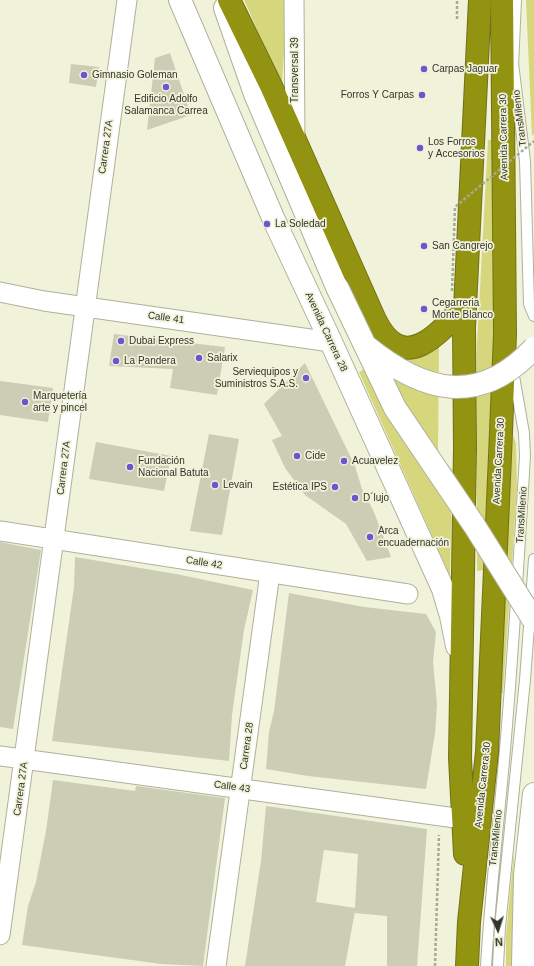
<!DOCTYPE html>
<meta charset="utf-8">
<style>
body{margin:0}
#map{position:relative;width:534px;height:966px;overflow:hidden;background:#f1f2da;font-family:Helvetica,sans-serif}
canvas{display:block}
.north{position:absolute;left:478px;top:910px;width:40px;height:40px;-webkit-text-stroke:3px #f1f2da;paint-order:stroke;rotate:176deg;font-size:11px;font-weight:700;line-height:16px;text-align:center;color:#33332a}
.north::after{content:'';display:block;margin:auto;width:14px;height:18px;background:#33332a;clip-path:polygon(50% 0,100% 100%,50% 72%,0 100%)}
</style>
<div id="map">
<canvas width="534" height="966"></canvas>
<div class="north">N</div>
</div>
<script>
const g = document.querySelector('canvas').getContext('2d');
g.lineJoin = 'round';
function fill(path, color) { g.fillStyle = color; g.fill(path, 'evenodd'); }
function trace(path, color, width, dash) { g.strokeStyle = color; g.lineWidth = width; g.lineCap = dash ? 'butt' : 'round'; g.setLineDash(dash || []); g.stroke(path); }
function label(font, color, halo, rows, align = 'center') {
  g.font = font + ' Helvetica,sans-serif'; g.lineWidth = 3.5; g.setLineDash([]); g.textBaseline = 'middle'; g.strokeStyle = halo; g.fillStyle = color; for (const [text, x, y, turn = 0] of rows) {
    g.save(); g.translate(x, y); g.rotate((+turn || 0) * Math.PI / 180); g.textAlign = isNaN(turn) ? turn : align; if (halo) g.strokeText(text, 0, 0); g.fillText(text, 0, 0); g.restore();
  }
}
fill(new Path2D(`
 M 244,0 L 287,0 L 282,85 Z
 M 526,0 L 534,0 L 534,134 L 532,136 Z
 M 496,139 L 499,292 L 486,570 L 477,571 L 477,344 L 488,140 Z
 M 439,346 L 438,452 L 452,470 L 450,576 L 359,372 L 391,354 Z
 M 506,418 L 516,443 L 517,490 L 503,693 L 494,693 Z
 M 514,851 L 513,907 L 515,966 L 506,966 L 506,936 Z`), '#d6d77d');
fill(new Path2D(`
 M 170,53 L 191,115 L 147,130 L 155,58 Z
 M 71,64 L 99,67 L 96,87 L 69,83 Z
 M 114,334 L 225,347 L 217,395 L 170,388 L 173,369 L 109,366 Z
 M 305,363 L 355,466 L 362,489 L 374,512 L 391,557 L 367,561 L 346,524 L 305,495 L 285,468 L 272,440 L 282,436 L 264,404 Z
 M 0,381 L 53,388 L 48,422 L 0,415 Z
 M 209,434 L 239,439 L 222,535 L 190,531 Z
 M 96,442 L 171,456 L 164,491 L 89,479 Z
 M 0,542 L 41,550 L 13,729 L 0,727 Z
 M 75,557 L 176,574 L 253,590 L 244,630 L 232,715 L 229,761 L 52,741 L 74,587 Z
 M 289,593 L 364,607 L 426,614 L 436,632 L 433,662 L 437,705 L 435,733 L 426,789 L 308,776 L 266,769 L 269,732 L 274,711 Z
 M 53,780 L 135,791 L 136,786 L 225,798 L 203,966 L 161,964 L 22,945 L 28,906 L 36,882 L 46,831 Z
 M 266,806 L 427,829 L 417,966 L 387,966 L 387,916 L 355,913 L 355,911 L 345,966 L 245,966 L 261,861 ZM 324,850 L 358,854 L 355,908 L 316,902 Z`), '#cbcdb5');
const lane = new Path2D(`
 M 513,63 L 525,161 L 529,304 L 534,316
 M 513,67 L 516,0
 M 486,966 C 490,897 498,829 504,761 C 513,660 519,558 525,456 L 524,433 L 514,376 L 513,367
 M 498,966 L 500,927 L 525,680 L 534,559`);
const street = new Path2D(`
 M 294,0 L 295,139
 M 0,292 L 44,301 L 331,342
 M 0,531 L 408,594
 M 0,756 L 463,819
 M 0,935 C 44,624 83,312 127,0
 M 216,966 L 270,573`);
const secondary = new Path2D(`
 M 180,0 L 274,220 L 331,342 L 443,589 L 451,616 L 457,646
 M 225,8 L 255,94 L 337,287
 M 523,966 L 525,875 L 534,794`);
const highway = new Path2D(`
 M 229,0 L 272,88 L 375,320 C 403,376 439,335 466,303
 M 465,854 L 460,758 L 465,448 L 464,328 L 480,0
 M 467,966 L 469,922 L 487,752 L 500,456 L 505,334 L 502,0`);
trace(lane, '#afb19a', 12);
trace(street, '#afb19a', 21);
trace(secondary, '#afb19a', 24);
trace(highway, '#71711a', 24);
trace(new Path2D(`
 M 457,19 L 457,0
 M 435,966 L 439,835`), '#a8a996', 2.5, [3, 2]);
trace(lane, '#fff', 10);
trace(street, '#fff', 19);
trace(secondary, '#fff', 22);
trace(highway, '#939312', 22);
const secondaryBridge = new Path2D(`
 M 337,287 L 395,408 L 474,525 L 534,621
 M 366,346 C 424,393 479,407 534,348`);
trace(secondaryBridge, '#afb19a', 24, []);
trace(new Path2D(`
 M 452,291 L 455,207 L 534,141`), '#a8a996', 2.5, [3, 2]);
trace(secondaryBridge, '#fff', 22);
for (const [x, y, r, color] of [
 [424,69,4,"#7054cd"],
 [84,75,4,"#7054cd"],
 [166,87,4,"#7054cd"],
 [422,95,4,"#7054cd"],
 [420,148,4,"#7054cd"],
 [267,224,4,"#7054cd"],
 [424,246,4,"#7054cd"],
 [424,309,4,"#7054cd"],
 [121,341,4,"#7054cd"],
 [199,358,4,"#7054cd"],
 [116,361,4,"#7054cd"],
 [306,378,4,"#7054cd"],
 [25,402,4,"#7054cd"],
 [297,456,4,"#7054cd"],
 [344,461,4,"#7054cd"],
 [130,467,4,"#7054cd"],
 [215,485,4,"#7054cd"],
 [335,487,4,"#7054cd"],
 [355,498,4,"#7054cd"],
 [370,537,4,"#7054cd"]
]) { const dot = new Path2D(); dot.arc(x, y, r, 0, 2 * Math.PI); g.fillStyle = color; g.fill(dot); trace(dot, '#f1f2da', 1.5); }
label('10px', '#33332a', '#f1f2da', [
 ["Carpas Jaguar",432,69],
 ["Gimnasio Goleman",92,75],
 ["Forros Y Carpas",414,95,"right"],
 ["Edificio Adolfo",166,99,"center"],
 ["Salamanca Carrea",166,111,"center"],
 ["Los Forros",428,142],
 ["y Accesorios",428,154],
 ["La Soledad",275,224],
 ["San Cangrejo",432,246],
 ["Cegarreria",432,303],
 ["Monte Blanco",432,315],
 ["Dubai Express",129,341],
 ["Salarix",207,358],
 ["La Pandera",124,361],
 ["Serviequipos y",298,372,"right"],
 ["Suministros S.A.S.",298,384,"right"],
 ["Marquetería",33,396],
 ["arte y pincel",33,408],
 ["Cide",305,456],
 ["Fundación",138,461],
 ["Nacional Batuta",138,473],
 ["Acuavelez",352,461],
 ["Levain",223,485],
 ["Estética IPS",327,487,"right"],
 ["D´lujo",363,498],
 ["Arca",378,531],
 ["encuadernación",378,543]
], 'left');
label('10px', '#33332a', '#f1f2da', [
 ["Transversal 39",295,70,-90],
 ["TransMilenio",520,118,-97],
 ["Avenida Carrera 30",504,137,-91],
 ["Carrera 27A",106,147,-82],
 ["Calle 41",166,318,8],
 ["Avenida Carrera 28",326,332,65],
 ["Avenida Carrera 30",499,461,-87],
 ["Carrera 27A",64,468,-83],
 ["TransMilenio",522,515,-86],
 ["Calle 42",204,563,9],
 ["Carrera 28",247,746,-82],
 ["Avenida Carrera 30",483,785,-84],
 ["Calle 43",232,787,8],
 ["Carrera 27A",21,789,-82],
 ["TransMilenio",496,838,-84]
]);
</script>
